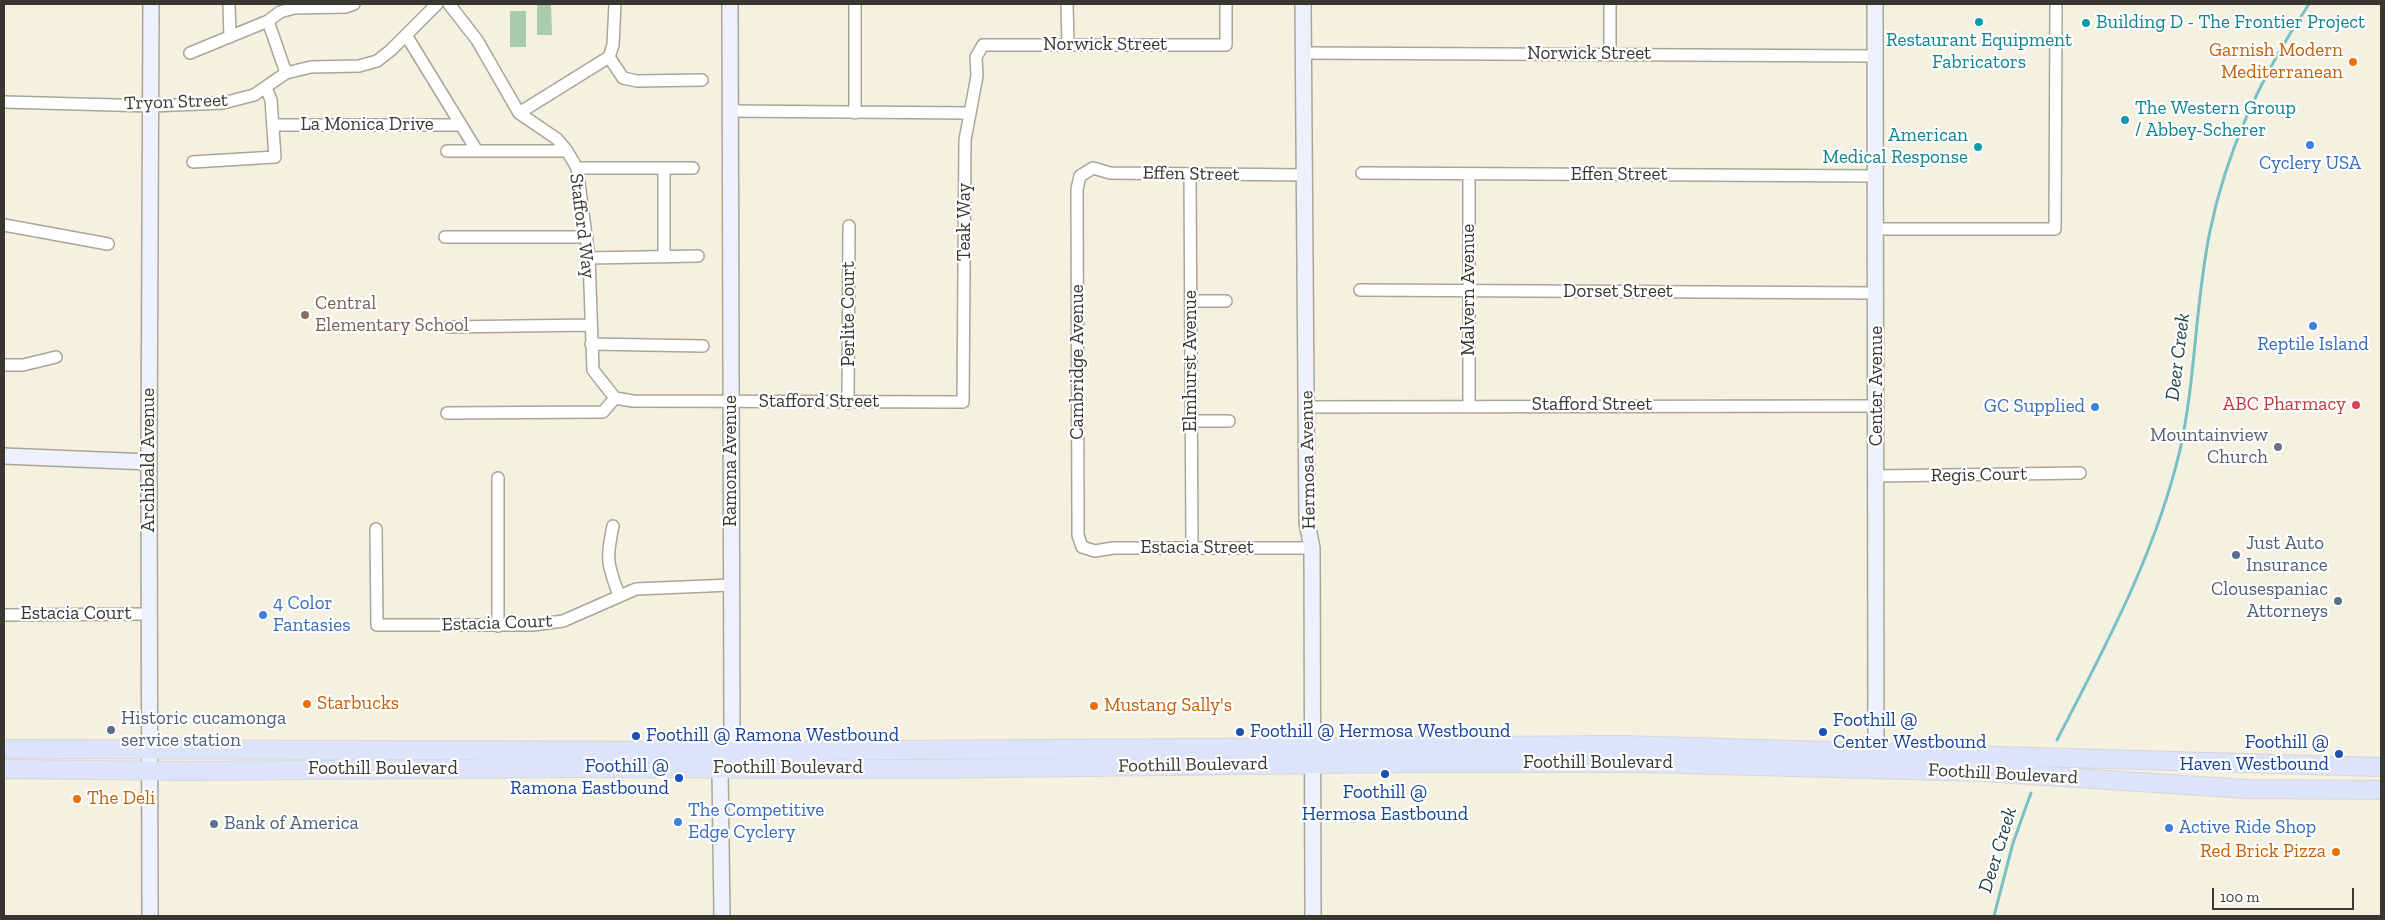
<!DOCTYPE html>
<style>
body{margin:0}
#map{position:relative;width:2385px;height:920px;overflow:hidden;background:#f4f1e0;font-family:"Zilla Slab",serif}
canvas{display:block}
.frame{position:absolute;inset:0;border:5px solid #383730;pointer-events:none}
.scale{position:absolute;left:2212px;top:888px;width:142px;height:22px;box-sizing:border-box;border:2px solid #383730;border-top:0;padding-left:6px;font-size:15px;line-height:18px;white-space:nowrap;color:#383730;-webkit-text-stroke:4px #fff;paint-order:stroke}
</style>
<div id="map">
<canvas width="2385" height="920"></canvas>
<div class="frame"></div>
<div class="scale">100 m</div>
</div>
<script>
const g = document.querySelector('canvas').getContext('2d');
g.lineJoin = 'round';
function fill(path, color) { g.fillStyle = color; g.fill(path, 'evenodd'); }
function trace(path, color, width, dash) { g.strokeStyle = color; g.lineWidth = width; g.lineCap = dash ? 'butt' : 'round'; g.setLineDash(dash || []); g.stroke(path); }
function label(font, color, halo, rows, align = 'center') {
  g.font = font + ' "Zilla Slab",serif'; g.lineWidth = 4.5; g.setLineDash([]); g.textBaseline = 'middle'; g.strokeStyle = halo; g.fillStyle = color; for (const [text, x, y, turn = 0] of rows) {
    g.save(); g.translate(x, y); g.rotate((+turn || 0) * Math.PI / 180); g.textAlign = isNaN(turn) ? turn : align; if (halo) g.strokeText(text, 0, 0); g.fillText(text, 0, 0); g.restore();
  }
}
fill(new Path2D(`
 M 537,4 L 551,4 L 552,35 L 537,35 Z
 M 510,11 L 526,11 L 526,47 L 510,47 Z`), '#aaccae');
trace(new Path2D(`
 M 2057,740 C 2106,645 2155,555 2180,450 C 2196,378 2195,303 2210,231 C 2227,148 2262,74 2309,4
 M 1994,916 L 2013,843 L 2031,793`), '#78bfc6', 3);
const street = new Path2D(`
 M 229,4 L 230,37
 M 449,4 L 477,40 L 519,113 L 557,139 L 567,151 L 577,168 L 589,258 L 593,370 L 615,398
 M 855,4 L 855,113
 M 1067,4 L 1068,45
 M 1610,4 L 1610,55
 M 268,21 L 286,73
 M 406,35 L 477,151
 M 190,53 L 268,21 L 280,12 L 294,8 L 345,7 L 354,4
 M 1302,53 L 1875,56
 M 609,57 L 623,78 L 637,81 L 702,80
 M 4,102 L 151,106 L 223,103 L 254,95 L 286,73 L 311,67 L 359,66 L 377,61 L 391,50 L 437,4
 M 730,111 L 969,113
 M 519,113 L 609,57 L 613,45 L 615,4
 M 273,125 L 460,125
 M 447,151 L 567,151
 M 193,162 L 275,157 L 271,100 L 266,88
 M 577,168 L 693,168
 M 664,169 L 664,257
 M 1362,173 L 1876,176
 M 1190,174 L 1192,548
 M 1306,175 L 1110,173 L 1093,168 L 1080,176 L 1077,189 L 1078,522 L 1078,535 L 1082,547 L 1095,551 L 1113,548 L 1312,548
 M 4,225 L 108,244
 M 1876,229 L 2055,229 L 2056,4
 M 445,237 L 587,237
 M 589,258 L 698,256
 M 1360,290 L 1877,293
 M 1191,301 L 1226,301
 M 448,327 L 591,325
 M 591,344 L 703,346
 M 4,365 L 23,365 L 56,357
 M 615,398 L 633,401 L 963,402 L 965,140 L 977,76 L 976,57 L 983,45 L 1226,45 L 1226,4
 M 848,403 L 849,226
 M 1469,405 L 1469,174
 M 1307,407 L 1877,406
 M 447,413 L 603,412 L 615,398
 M 1190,421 L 1229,421
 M 1877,476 L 2080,473
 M 613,526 C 606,558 607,564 619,595
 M 376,529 L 377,625 L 533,625 L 563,621 L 636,589 L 731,585
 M 4,615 L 149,614
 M 498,626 L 498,478`);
const secondary = new Path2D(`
 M 1303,4 L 1307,523 L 1312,548 L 1313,916
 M 1875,4 L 1876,762
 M 4,456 L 149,462
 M 150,916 L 149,462 L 151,4
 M 722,916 L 720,768 L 732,731 L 730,4`);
const primary = new Path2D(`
 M 4,749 L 744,751 L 1622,745 L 2381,767
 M 4,769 L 186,771 L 563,768 L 920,769 L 1407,763 L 1643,763 L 1983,772 L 2247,789 L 2381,790`);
trace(street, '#a9a697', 14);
trace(secondary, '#a9a697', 18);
trace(primary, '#d7d7d6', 20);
trace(street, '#fff', 11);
trace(secondary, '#edf1fd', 15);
trace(primary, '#dce3fb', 18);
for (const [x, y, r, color] of [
 [1979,22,5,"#0f9aa8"],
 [2086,23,5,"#0f9aa8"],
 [2353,62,5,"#e8710a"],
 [2125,120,5,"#0f9aa8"],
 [2310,145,5,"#3f7fe0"],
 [1978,147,5,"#0f9aa8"],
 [305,315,5,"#8d6e63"],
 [2313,326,5,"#3f7fe0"],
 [2356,405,5,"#e0444e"],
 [2095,407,5,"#3f7fe0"],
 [2278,447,5,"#6b7280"],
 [2236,555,5,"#5c6f8a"],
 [2338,601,5,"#5c6f8a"],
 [263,615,5,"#3f7fe0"],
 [307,704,5,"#e8710a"],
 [1094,706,5,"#e8710a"],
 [111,730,5,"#5c6f8a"],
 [1240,732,5,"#1a4fb4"],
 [1823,732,5,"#1a4fb4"],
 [636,736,5,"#1a4fb4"],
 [2339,754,5,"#1a4fb4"],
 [1385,774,5,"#1a4fb4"],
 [679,778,5,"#1a4fb4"],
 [77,799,5,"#e8710a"],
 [678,822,5,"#3f7fe0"],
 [214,824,5,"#5c6f8a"],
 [2169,828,5,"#3f7fe0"],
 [2336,852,5,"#e8710a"]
]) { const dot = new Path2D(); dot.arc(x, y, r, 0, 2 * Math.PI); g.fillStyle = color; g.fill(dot); trace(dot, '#fff', 2); }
label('19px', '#0d838f', '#fff', [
 ["Building D - The Frontier Project",2096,23],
 ["Restaurant Equipment",1979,41,"center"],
 ["Fabricators",1979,63,"center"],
 ["The Western Group",2135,109],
 ["/ Abbey-Scherer",2135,131],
 ["American",1968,136,"right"],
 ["Medical Response",1968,158,"right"]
], 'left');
label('19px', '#383730', '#fff', [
 ["Norwick Street",1105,45],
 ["Norwick Street",1589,54],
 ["Tryon Street",176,102,-2],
 ["La Monica Drive",367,125],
 ["Effen Street",1191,174,1],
 ["Effen Street",1619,175],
 ["Teak Way",965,222,-90],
 ["Stafford Way",582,226,83],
 ["Malvern Avenue",1469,290,-90],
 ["Dorset Street",1618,292],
 ["Perlite Court",849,314,-90],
 ["Elmhurst Avenue",1191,361,-90],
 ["Cambridge Avenue",1078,362,-90],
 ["Center Avenue",1877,386,-90],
 ["Stafford Street",819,402],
 ["Stafford Street",1592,405],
 ["Archibald Avenue",149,460,-90],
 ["Hermosa Avenue",1308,460,-91],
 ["Ramona Avenue",731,461,-90],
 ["Regis Court",1979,475,-1],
 ["Estacia Street",1197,548],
 ["Estacia Court",76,614],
 ["Estacia Court",497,623,-2],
 ["Foothill Boulevard",1598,763],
 ["Foothill Boulevard",1193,765,-1],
 ["Foothill Boulevard",788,768],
 ["Foothill Boulevard",383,769],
 ["Foothill Boulevard",2003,774,3]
]);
label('19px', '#c56008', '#fff', [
 ["Garnish Modern",2343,51,"right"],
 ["Mediterranean",2343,73,"right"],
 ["Starbucks",317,704],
 ["Mustang Sally's",1104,706],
 ["The Deli",87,799],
 ["Red Brick Pizza",2326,852,"right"]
], 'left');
label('19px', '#366cbe', '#fff', [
 ["Cyclery USA",2310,164,"center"],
 ["Reptile Island",2313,345,"center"],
 ["GC Supplied",2085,407,"right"],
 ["4 Color",273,604],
 ["Fantasies",273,626],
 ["The Competitive",688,811],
 ["Edge Cyclery",688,833],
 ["Active Ride Shop",2179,828]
], 'left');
label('19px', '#785e54', '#fff', [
 ["Central",315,304],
 ["Elementary School",315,326]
], 'left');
label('19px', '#be3a42', '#fff', [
 ["ABC Pharmacy",2346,405]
], 'right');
label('19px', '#5b616d', '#fff', [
 ["Mountainview",2268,436],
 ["Church",2268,458]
], 'right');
label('19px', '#4e5e75', '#fff', [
 ["Just Auto",2246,544],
 ["Insurance",2246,566],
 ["Clousespaniac",2328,590,"right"],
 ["Attorneys",2328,612,"right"],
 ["Historic cucamonga",121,719],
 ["service station",121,741],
 ["Bank of America",224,824]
], 'left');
label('19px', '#164399', '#fff', [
 ["Foothill @",1833,721],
 ["Center Westbound",1833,743],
 ["Foothill @ Hermosa Westbound",1250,732],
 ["Foothill @ Ramona Westbound",646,736],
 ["Foothill @",2329,743,"right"],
 ["Haven Westbound",2329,765,"right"],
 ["Foothill @",669,767,"right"],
 ["Ramona Eastbound",669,789,"right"],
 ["Foothill @",1385,793,"center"],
 ["Hermosa Eastbound",1385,815,"center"]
], 'left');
label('italic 20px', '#1d4044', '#fff', [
 ["Deer Creek",2178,357,-83],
 ["Deer Creek",1998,850,-73]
]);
</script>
